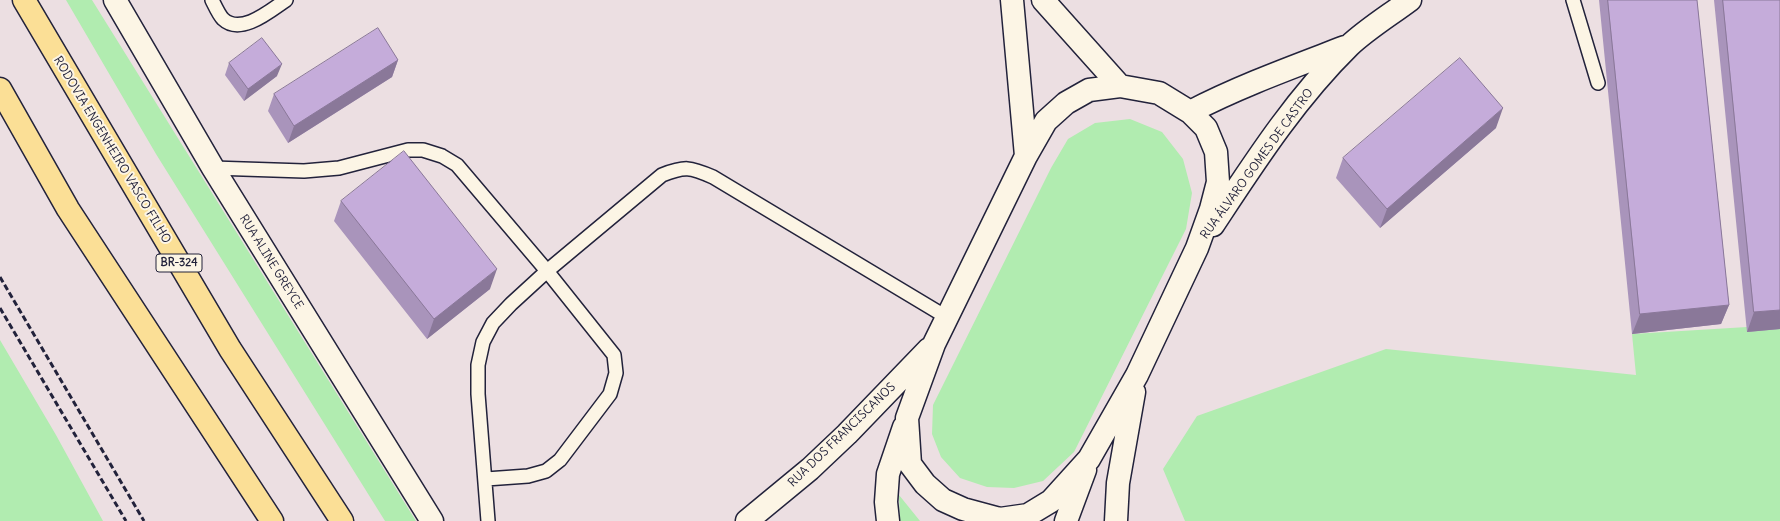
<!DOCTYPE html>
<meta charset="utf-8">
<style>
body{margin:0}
canvas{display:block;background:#fcf5e5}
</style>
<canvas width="1780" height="521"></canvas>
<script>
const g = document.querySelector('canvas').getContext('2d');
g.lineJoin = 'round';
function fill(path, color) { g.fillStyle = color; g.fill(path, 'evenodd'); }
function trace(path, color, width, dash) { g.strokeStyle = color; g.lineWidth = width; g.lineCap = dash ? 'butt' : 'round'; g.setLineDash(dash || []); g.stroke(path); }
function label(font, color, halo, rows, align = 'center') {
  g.font = font + ' Delius,sans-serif'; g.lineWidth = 4; g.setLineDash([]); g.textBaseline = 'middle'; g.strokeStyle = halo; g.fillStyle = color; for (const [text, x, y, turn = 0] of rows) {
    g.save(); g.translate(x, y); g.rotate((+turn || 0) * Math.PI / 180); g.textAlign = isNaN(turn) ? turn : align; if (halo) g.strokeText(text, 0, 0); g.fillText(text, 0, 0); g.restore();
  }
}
fill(new Path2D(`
 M 0,0 L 1780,0 L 1780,521 L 0,521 Z`), '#ecdfe2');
fill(new Path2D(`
 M 66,0 L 92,0 L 416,521 L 385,521 L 156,154 Z
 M 1130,119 L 1162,132 L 1183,159 L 1192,193 L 1186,229 L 1074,452 L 1043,481 L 1014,488 L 987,487 L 960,478 L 941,457 L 932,434 L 933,405 L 1051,168 L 1068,139 L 1095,123 Z
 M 1780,325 L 1780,521 L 1185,521 L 1163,469 L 1197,416 L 1386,349 L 1636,375 L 1632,334 Z
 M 0,340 L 56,435 L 103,521 L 0,521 Z
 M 899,495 L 920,521 L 900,521 Z`), '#b1ecb0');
const lane = new Path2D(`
 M 212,0 C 215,6 219,15 223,19 C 241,36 271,10 286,0
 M 1573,0 L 1598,83
 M 213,168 L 304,171 L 339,168 L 408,150 L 423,150 L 442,156 L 457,165 L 547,271 L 614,355 L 616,373 L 610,394 L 560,460 L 546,471 L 528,476 L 486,479
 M 488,521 L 478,394 L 478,365 L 483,342 L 493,323 L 511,304 L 547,271 L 662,175 C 685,166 690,167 713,177 L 948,318`);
const secondary = new Path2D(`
 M 115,0 L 213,168 L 432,521
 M 1012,0 L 1026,156
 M 1043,0 L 1120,86
 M 1120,86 L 1159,93 L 1190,112 L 1206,128 L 1216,152 L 1218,182 L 1211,209 L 1197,248 L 1137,375 L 1089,459 L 1051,501 L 1028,515 L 1000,519 L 963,509 L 943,500 L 925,484 L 910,464 L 907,418 L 934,344 L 1026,156 L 1046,121 L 1066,103 L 1089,90 Z
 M 1190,112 C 1240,86 1293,67 1345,47
 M 1213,225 C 1254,163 1295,99 1349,46 C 1367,29 1390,15 1410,0
 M 747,521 L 810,469 L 847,434 L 929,349
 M 888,521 L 886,502 L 888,474 L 904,427
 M 1066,521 L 1085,470
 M 1116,521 L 1118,483 L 1134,392`);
const highway = new Path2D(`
 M 24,0 L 230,349 L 342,521
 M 0,89 L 68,209 L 272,521`);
trace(lane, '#22223b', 16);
trace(secondary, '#22223b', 25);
trace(highway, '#22223b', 25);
trace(lane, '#fcf5e5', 13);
trace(secondary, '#fcf5e5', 22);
trace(highway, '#fbdf96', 22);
trace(new Path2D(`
 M 0,277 L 144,521
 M 0,308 L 126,521`), '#22223b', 3, [6, 3]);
fill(new Path2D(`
 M 1599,0 L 1697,0 L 1729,305 L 1721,324 L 1632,334 Z
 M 1714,0 L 1780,0 L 1780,329 L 1747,332 Z
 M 398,60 L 392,77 L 288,143 L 268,111 L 274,94 Z
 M 229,63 L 277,76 L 244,101 L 225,75 Z
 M 1496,128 L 1380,228 L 1336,178 L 1343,158 Z
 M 341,201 L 490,289 L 427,339 L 334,221 Z`), '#a994bb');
fill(new Path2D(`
 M 398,60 L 392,77 L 288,143 L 294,126 Z
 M 282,64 L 277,76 L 244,101 L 248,89 Z
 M 1503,108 L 1496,128 L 1380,228 L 1387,209 Z
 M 497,269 L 490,289 L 427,339 L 434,319 Z
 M 1729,305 L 1721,324 L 1632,334 L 1640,314 Z
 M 1780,310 L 1780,329 L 1747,332 L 1754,312 Z`), '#8a7899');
const building = new Path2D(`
 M 1608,0 L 1697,0 L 1729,305 L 1640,314 Z
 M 1723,0 L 1780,0 L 1780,310 L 1754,312 Z
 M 378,28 L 398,60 L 294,126 L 274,94 Z
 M 262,38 L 282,64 L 248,89 L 229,63 Z
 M 1460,58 L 1503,108 L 1387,209 L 1343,158 Z
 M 404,151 L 497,269 L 434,319 L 341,201 Z`);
fill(building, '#c5acda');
trace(building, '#8a7899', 1);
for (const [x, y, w] of [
 [179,263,46]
]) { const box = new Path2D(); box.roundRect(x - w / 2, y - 9, w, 18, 3); g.fillStyle = '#fcf5e5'; g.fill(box); trace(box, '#22223b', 1); }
label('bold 11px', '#22223b', null, [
 ["BR-324",179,263]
]);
label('12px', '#22223b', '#fcf5e5', [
 ["RODOVIA ENGENHEIRO VASCO FILHO",112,150,59],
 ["RUA ÁLVARO GOMES DE CASTRO",1257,164,-54],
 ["RUA ALINE GREYCE",271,262,58],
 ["RUA DOS FRANCISCANOS",842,435,-44]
]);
</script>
